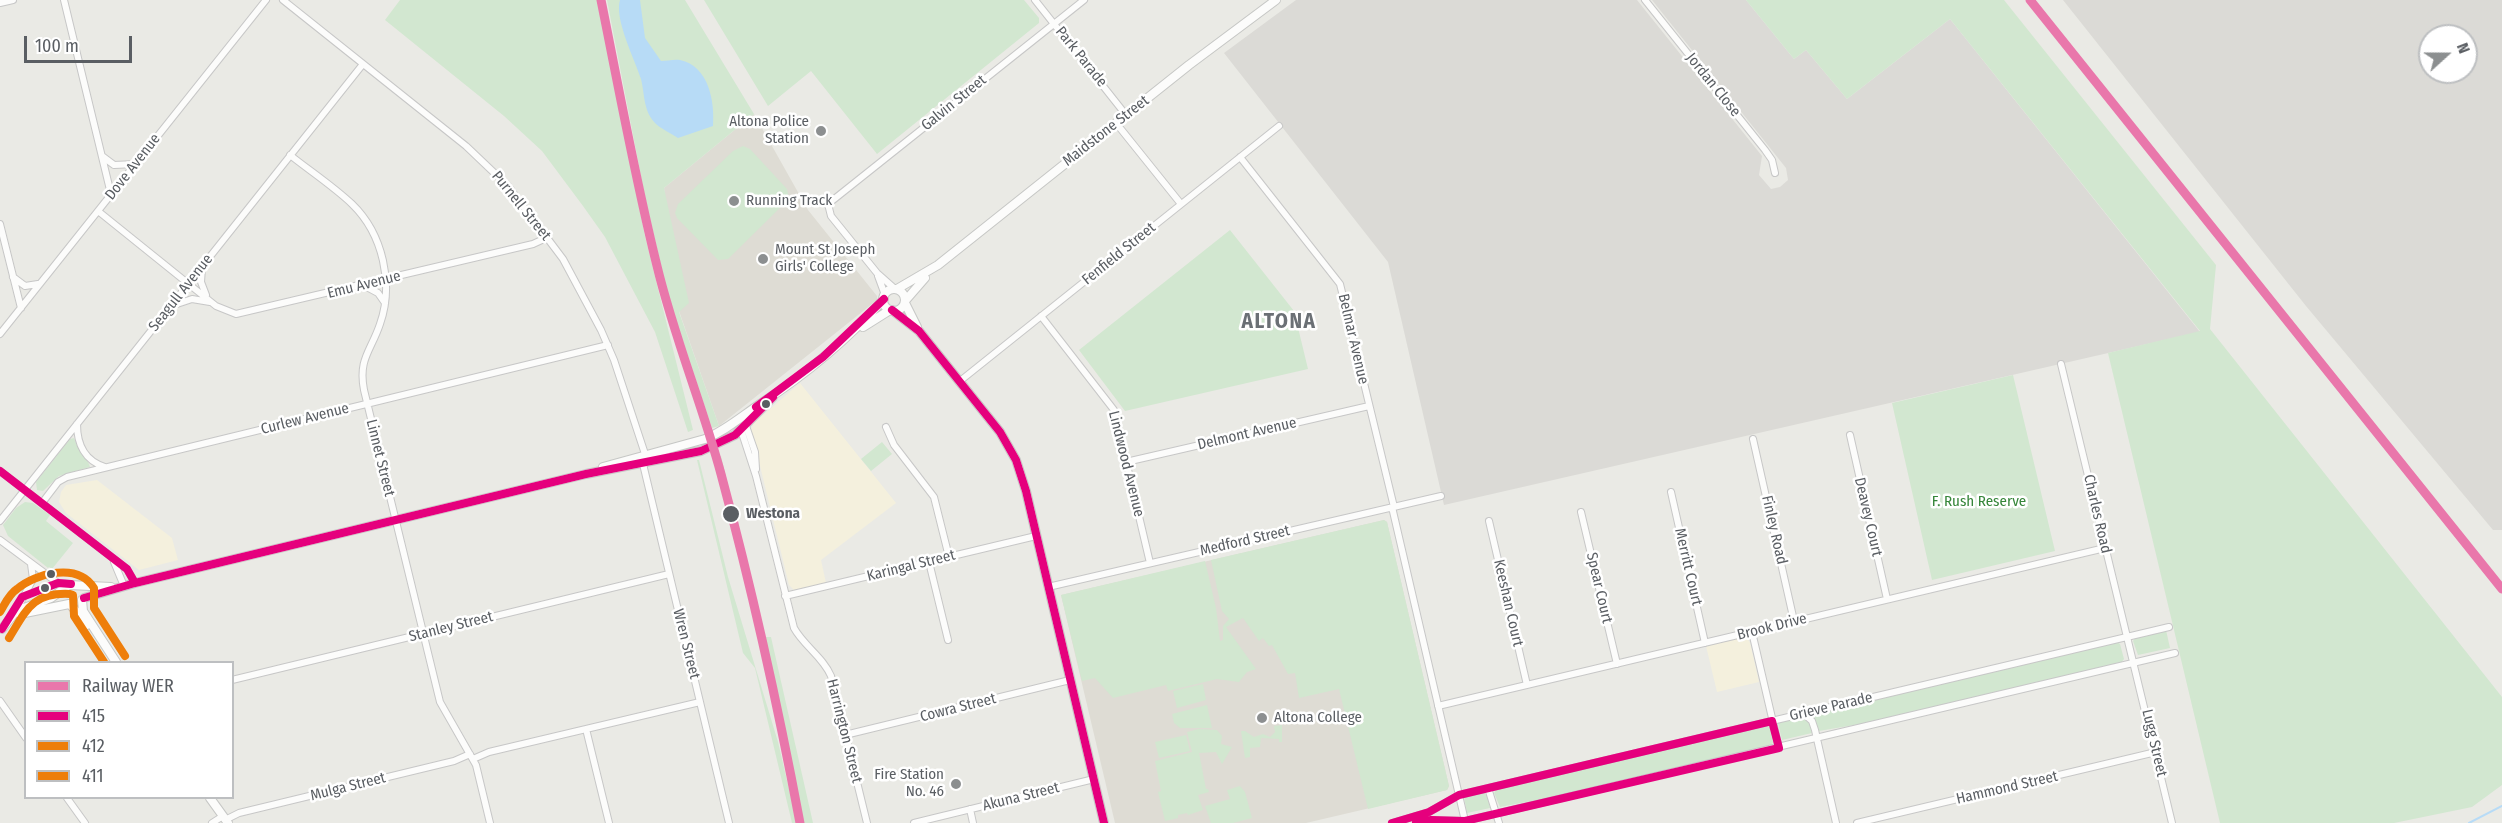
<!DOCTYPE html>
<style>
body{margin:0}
#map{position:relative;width:2502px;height:823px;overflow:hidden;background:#eaeae5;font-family:"Fira Sans Condensed",sans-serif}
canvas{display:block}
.legend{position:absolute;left:24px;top:661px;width:210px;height:138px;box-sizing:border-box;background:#fff;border:2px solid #bdbfc1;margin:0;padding:8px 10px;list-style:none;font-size:18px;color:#5a5e63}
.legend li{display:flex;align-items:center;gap:12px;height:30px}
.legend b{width:30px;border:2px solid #bdbfc1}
.north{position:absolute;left:2418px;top:24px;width:60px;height:60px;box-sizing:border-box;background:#fff;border:2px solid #bdbfc1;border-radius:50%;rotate:69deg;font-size:16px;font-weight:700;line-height:24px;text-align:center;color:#5a5e63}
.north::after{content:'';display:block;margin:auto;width:21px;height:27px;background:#8c8f90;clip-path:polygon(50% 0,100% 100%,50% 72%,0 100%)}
.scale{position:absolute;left:24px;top:36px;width:108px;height:27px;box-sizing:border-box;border:3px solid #5a5e63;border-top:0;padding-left:8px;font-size:18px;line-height:21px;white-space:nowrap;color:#5a5e63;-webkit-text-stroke:4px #fff;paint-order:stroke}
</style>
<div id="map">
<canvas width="2502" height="823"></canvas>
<ul class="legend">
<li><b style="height:8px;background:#e977ab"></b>Railway WER</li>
<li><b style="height:8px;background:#e5007d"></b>415</li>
<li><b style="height:8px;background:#ee7e0a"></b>412</li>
<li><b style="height:8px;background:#ee7e0a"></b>411</li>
</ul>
<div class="north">N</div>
<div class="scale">100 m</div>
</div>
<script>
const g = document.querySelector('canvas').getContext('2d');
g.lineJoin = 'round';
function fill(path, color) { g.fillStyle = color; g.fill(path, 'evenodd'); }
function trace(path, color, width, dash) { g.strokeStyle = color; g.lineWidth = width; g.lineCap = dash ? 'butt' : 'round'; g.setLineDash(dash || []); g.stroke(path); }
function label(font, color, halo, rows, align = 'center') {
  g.font = font + ' "Fira Sans Condensed",sans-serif'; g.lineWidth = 5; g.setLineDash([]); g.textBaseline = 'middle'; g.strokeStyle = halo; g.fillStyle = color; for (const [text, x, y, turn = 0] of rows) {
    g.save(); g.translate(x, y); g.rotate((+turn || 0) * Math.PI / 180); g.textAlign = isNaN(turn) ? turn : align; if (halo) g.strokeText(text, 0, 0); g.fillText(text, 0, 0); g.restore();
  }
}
fill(new Path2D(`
 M 800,383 L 896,503 L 821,560 L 826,583 L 794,590 L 789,585 L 751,429 L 754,423 Z
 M 97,480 L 172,538 L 178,560 L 139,570 L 66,513 L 59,502 L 61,492 L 66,485 Z
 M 1741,638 L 1747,638 L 1750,643 L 1759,682 L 1717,692 L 1706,646 Z`), '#f4f0dd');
fill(new Path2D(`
 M 1296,0 L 1637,0 L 1762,156 L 1759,175 L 1771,189 L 1780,187 L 1788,180 L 1786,168 L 1652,0 L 1746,0 L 1794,59 L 1806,50 L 1847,99 L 1950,19 L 2200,332 L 1444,505 L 1388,262 L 1224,53 Z
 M 2063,0 L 2502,0 L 2502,530 L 2493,530 L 2306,306 ZM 2430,36 L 2466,36 L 2466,72 L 2430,72 Z`), '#dbdad6');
fill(new Path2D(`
 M 754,114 L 808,210 L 877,296 L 877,300 L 719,426 L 679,311 L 664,188 Z
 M 1384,520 L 1387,522 L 1449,786 L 1447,790 L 1306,823 L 1115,823 L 1061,595 Z`), '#dedcd4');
fill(new Path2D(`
 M 400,0 L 597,0 L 645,236 L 693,430 L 688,432 L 655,332 L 605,237 L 583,206 L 542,151 L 504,116 L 385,20 Z
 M 607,0 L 685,0 L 754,114 L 664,188 L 689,303 L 679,312 L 719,426 L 712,428 L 668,296 L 644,192 Z
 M 704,0 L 1024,0 L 1039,18 L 1039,23 L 877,154 L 811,71 L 768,106 Z
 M 1746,0 L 2004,0 L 2216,265 L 2210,329 L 2502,697 L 2502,785 L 2472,807 L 2394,823 L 2220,823 L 2108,353 L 2200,331 L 1950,19 L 1847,99 L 1806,50 L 1794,59 Z
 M 743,146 L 750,149 L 787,189 L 789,199 L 728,259 L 718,260 L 677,218 L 675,213 L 678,204 L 733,151 Z
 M 1230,230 L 1294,311 L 1308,369 L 1125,411 L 1079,350 Z
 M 2013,375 L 2055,551 L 1932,580 L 1892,403 Z
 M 74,438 C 77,449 89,460 90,467 L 59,476 L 43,491 L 37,490 L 36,482 L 70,439 Z
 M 882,442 L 892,454 L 871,471 L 861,459 Z
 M 718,456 L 721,456 L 765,637 L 771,637 L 813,823 L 804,823 L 780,707 Z
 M 697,460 L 699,460 L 728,577 L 778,742 L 797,823 L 792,823 L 755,668 L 743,653 Z
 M 25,502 L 33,503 L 50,515 L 46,521 L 73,543 L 52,569 L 49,567 L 48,568 L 8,536 L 3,525 L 16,508 Z
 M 1384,520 L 1387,522 L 1449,786 L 1447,790 L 1368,809 L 1339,689 L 1299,698 L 1295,673 L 1288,674 L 1272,645 L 1269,646 L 1263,638 L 1259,641 L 1243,618 L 1226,627 L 1256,669 L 1247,672 L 1239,682 L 1217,679 L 1168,691 L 1166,685 L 1113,698 L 1095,678 L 1082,681 L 1061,595 L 1205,561 L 1216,608 L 1220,641 L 1223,640 L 1223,626 L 1229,619 L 1222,611 L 1211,560 Z
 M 2166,630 L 2170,648 L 2138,655 L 2133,641 L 2136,637 Z
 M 2117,642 L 2120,644 L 2124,659 L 2121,663 L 1866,723 L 1819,731 L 1810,715 Z
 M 1203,684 L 1206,700 L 1177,708 L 1173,691 Z
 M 1207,705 L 1212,728 L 1180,728 L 1174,723 L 1172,714 Z
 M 1797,718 L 1804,719 L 1811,724 L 1812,733 L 1782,740 L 1778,723 Z
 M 1282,725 L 1282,742 L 1279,742 L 1279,739 L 1261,738 L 1260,747 L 1250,748 L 1250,757 L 1245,758 L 1241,731 L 1245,731 L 1254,737 L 1263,734 L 1270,737 L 1275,732 L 1274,726 Z
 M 1766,725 L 1770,727 L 1773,742 L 1771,746 L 1568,794 L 1500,807 L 1494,793 L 1497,789 Z
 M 1199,729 L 1217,730 L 1222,736 L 1221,744 L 1232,747 L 1222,764 L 1216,752 L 1199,753 L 1206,789 L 1208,789 L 1209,792 L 1198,795 L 1203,810 L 1188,815 L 1187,813 L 1178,815 L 1178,818 L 1165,821 L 1158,792 L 1161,791 L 1155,761 L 1192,752 L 1187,732 Z
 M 1186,735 L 1190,751 L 1159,758 L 1155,742 Z
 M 1240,786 L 1245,792 L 1252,818 L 1233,823 L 1211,823 L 1205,806 L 1230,799 L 1227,790 Z
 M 1484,792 L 1488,798 L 1490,808 L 1467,813 L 1464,797 Z`), '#d2e7d0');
fill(new Path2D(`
 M 620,0 L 640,0 L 645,38 L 661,61 C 667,61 674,59 680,60 C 709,66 715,102 713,126 L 678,138 C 671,133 661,129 655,123 C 643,110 645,95 641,79 C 635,60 614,19 620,0 Z`), '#b7dbf6');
trace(new Path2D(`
 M 2469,823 L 2502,806`), '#b7dbf6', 2);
const street = new Path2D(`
 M 64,0 L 111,194
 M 283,0 L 466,146 L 508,186 L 563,259 L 601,330 L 614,360 L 645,454
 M 1035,0 L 1126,115
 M 1645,0 L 1765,150 L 1772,160 L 1775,173
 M 0,3 L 13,0
 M 1116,123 L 1181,204
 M 290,155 C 310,171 333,186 352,204 C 383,234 394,284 380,324 C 371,351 358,359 364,390 L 440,702 L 476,765 L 490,823
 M 102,156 L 114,165 L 135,164
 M 1240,157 L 1340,284 L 1394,507
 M 98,211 L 216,306 L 236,314 L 533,244 L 546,238
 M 0,224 L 21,308
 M 202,268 L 201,282 L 206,295
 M 878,276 L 885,295
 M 13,277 L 25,286 L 38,284
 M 363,285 L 378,293 L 385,303
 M 895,289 L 877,273 L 831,216 L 828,204 L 1084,0
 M 174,305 L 192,299 L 210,302
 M 1041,316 L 1114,410 L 1150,563
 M 0,334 L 266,0
 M 2061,364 L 2172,823
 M 960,381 L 1279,126
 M 77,424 C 77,444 85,461 105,467
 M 746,426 L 755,452 L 756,469
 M 886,427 L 894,445 L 934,497 L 949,557
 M 741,430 L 756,476 L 794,628 C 804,646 823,657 831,676 L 867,823
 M 1850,435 L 1887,599
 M 1753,439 L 1794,621
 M 1126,462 L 1369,406
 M 643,464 L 729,823
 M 0,471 L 127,569 L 135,583
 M 1671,492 L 1705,643
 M 42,503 L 58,482 L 67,477 L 608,345
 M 1392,507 L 1465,821
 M 1581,512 L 1617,664
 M 0,521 L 363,64
 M 1489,521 L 1527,685
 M 0,540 L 58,583 L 69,584
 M 114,562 L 124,586
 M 929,562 L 948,640
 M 1048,587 L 1441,496
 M 785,596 L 1036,536
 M 16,611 L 33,579 L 31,564
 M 1752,632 L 1779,748
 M 232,680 L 669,574
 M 0,701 L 26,738
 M 1438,706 L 2105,548
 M 1803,713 L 1812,721 L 1815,730 L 1836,823
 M 586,729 L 609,823
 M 845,735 L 1070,680
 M 473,759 L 489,752 L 700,702
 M 1488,788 L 1499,823
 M 67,798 L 85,823
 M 970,809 L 973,823
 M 225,820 L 239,813 L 454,761 L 470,754
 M 212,823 L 223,816
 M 914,823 L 1094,779
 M 1392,823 L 1429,812 L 1459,795 L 2169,627
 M 1416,823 L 1431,820 L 1465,821 L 2175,653
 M 1857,823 L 2156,752`);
const secondary = new Path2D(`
 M 897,289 L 938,265 L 1189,65 L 1276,0
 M883 300a11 11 0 1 1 22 0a11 11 0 1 1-22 0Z
 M 905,301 L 925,278
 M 905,303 L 917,327
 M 892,310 L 919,331 L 1000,432 L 1016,460 L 1026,491 L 1104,823
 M 863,327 L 890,310
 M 603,467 L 705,439 C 725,431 741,417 760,404 C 805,375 848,339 884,299
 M 84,598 L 135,583 L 586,474 L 701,451 L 735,435 L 773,397
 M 82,600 L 83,611 L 116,662
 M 70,604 L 87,625
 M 20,614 L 69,604
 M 2,629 L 16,611 L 51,598 L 69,585 L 111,587
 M 210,798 L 228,823`);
trace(street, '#c7c7c7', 8);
trace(secondary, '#c6c7c5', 10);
trace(street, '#fcfcfb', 6);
trace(secondary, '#fcfcfb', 8);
trace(new Path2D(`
 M 892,310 L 919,331 L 1000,432 L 1016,460 L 1026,491 L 1104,823
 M 756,407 L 823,357 L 884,299
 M 0,471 L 127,569 L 135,583
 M 84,598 L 135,583 L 586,474 L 701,451 L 735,435 L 773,397
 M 2,629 L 22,597 L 58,583 L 71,584
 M 1392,823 L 1429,812 L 1459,795 L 1772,721 L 1779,748 L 1465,821 L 1431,820 L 1416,823`), '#e5007d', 8);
trace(new Path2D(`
 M 9,638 C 26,611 32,592 70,594 L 73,595 L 74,616 L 104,662`), '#ee7e0a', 8);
trace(new Path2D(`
 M 0,612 C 5,604 9,594 17,589 C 36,573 78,562 94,588 L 94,608 L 125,656`), '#ee7e0a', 8);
trace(new Path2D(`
 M 601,0 C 619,89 635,178 657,266 C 674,337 702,404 721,474 C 752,589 778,706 800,823
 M 2030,0 L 2502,589`), '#e977ab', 9);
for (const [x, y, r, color] of [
 [821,131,6,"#8c8f90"],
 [734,201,6,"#8c8f90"],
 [763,259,6,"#8c8f90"],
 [766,404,5,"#5a5e63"],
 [731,514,9,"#5a5e63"],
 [51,574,5,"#5a5e63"],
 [45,588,5,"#5a5e63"],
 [1262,718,6,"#8c8f90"],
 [956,784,6,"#8c8f90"]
]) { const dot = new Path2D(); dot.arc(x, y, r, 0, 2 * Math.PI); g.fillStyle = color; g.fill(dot); trace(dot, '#fff', 2); }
label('15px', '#5a5e63', '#fff', [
 ["Park Parade",1081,57,51],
 ["Jordan Close",1713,85,51],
 ["Galvin Street",954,103,-39],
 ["Maidstone Street",1106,131,-38],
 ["Dove Avenue",133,167,-52],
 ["Purnell Street",521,206,51],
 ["Fenfield Street",1119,254,-39],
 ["Emu Avenue",364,285,-14],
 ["Seagull Avenue",181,293,-52],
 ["Belmar Avenue",1353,339,77],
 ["Curlew Avenue",305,419,-14],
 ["Delmont Avenue",1247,434,-13],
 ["Linnet Street",380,458,76],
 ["Lindwood Avenue",1126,464,76],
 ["Charles Road",2097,514,77],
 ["Deavey Court",1868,517,77],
 ["Finley Road",1774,530,77],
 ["Medford Street",1245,541,-13],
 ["Karingal Street",911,566,-14],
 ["Merritt Court",1688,567,77],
 ["Spear Court",1599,588,77],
 ["Keeshan Court",1508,603,77],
 ["Stanley Street",451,627,-14],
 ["Brook Drive",1772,627,-14],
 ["Wren Street",686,644,76],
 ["Grieve Parade",1831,707,-13],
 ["Cowra Street",958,708,-14],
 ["Harrington Street",844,731,76],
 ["Lugg Street",2154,743,77],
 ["Mulga Street",348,787,-14],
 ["Hammond Street",2007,788,-13],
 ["Akuna Street",1021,797,-14]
]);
label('15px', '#5a5e63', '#fff', [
 ["Altona Police",809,122,"right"],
 ["Station",809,139,"right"],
 ["Running Track",746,201],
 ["Mount St Joseph",775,250],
 ["Girls' College",775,267],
 ["Altona College",1274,718],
 ["Fire Station",944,775,"right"],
 ["No. 46",944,792,"right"]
], 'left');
label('15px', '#36863a', '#fff', [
 ["F. Rush Reserve",1979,502]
]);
label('bold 15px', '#5a5e63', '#fff', [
 ["Westona",746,514]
], 'left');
g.letterSpacing = '1.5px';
label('bold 21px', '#6b7075', '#fff', [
 ["ALTONA",1279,322]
]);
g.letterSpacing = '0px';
</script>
